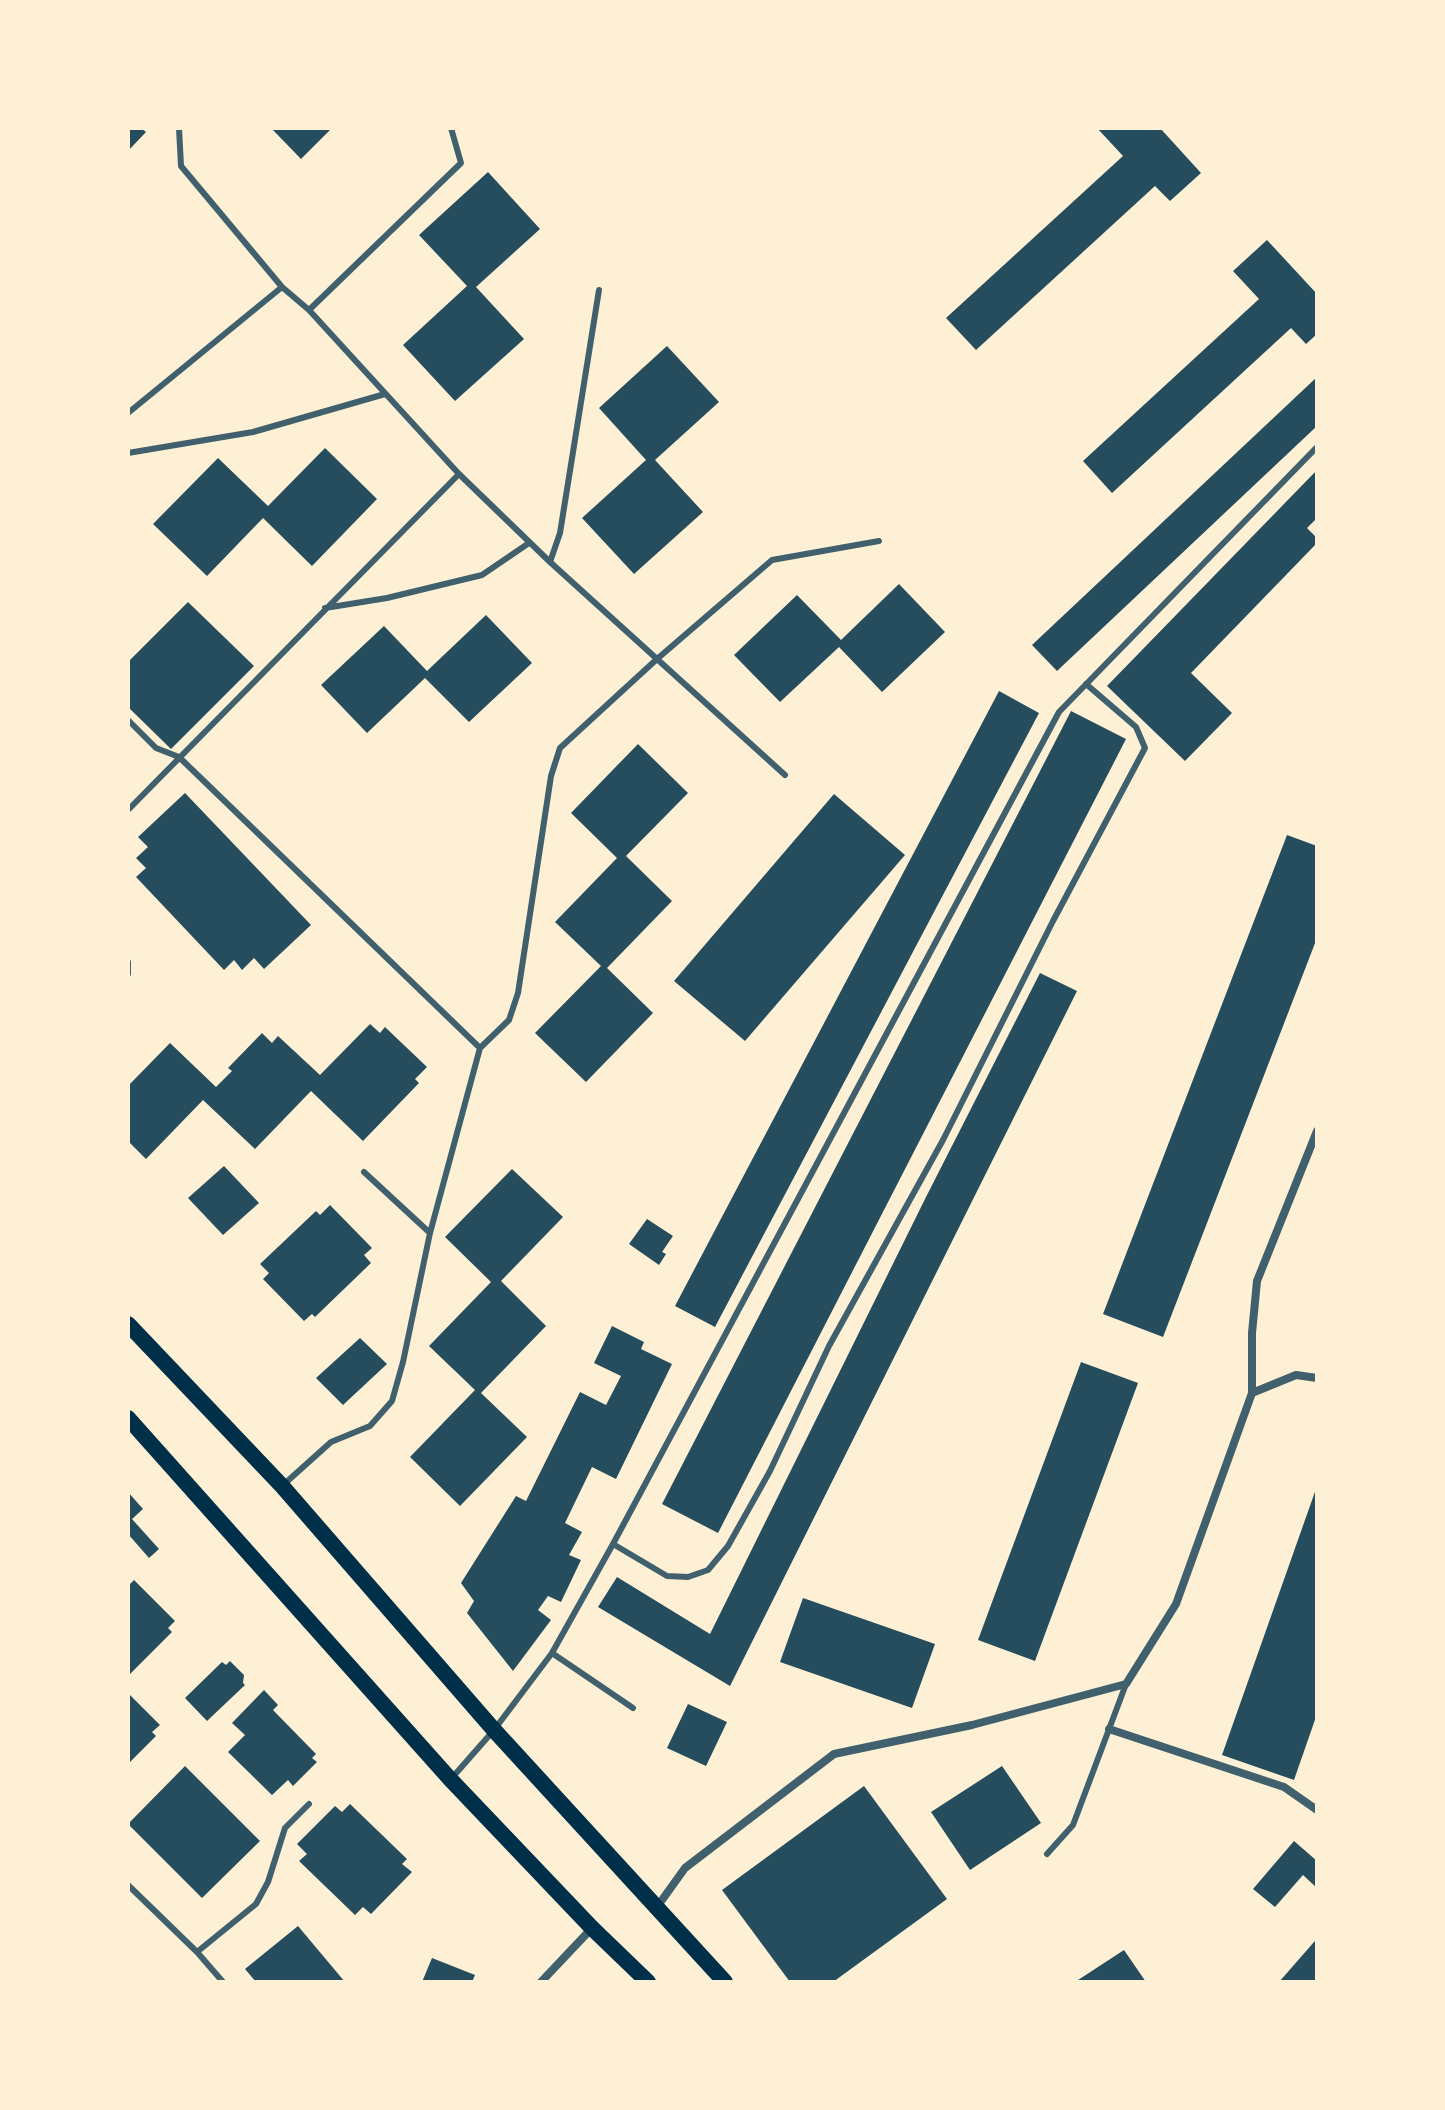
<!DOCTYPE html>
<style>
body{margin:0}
#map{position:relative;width:1445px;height:2110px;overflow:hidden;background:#fdf0d5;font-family:"Roboto Condensed",sans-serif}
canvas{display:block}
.frame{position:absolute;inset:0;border:130px solid #fdf0d5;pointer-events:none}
</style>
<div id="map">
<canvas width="1445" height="2110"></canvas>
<div class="frame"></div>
</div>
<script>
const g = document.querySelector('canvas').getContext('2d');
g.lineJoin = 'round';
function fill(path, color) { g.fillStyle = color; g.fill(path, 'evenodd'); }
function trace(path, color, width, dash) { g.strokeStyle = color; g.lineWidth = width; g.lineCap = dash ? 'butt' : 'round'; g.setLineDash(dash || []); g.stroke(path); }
fill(new Path2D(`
 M 128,128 L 141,128 L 146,132 L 128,151 Z
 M 271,128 L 332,128 L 301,159 Z
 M 1097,128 L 1160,128 L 1201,173 L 1170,201 L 1155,186 L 976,350 L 946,318 L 1123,156 Z
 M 488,172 L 540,229 L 476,287 L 524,339 L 455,401 L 403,345 L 467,286 L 419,235 Z
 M 1267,240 L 1317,294 L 1317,334 L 1306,344 L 1291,328 L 1112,493 L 1083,461 L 1259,299 L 1233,271 Z
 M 667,346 L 719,402 L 655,460 L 703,512 L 634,574 L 582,518 L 646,460 L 599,408 Z
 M 1317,377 L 1317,426 L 1057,671 L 1032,645 Z
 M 325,448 L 377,499 L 312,566 L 263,518 L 207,576 L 153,524 L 218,458 L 268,506 Z
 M 1317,470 L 1317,518 L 1307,528 L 1317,538 L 1317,543 L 1191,673 L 1232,713 L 1185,761 L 1107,686 Z
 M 899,584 L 945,632 L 882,692 L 839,647 L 780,702 L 734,655 L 797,595 L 841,640 Z
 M 188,602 L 254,666 L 171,749 L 128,707 L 128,662 Z
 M 486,615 L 532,663 L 469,722 L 425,678 L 367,733 L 321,685 L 384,626 L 427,671 Z
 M 999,691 L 1039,713 L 715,1327 L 675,1306 Z
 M 1071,711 L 1126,739 L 718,1533 L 662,1504 Z
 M 638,744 L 688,793 L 626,856 L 672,901 L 607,968 L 653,1013 L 586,1082 L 535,1033 L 601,966 L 555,922 L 617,858 L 571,813 Z
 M 185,793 L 311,925 L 264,969 L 254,958 L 242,970 L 234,960 L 224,970 L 136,877 L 146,868 L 136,858 L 148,847 L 138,837 Z
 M 834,794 L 905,855 L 745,1041 L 674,981 Z
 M 1287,835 L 1317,846 L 1317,938 L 1163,1337 L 1103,1314 Z
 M 1040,973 L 1077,991 L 730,1686 L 598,1607 L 617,1577 L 710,1634 L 926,1197 Z
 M 370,1024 L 380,1033 L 385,1027 L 427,1067 L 415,1079 L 419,1083 L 363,1141 L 311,1091 L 255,1149 L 203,1100 L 146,1159 L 128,1141 L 128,1086 L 170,1043 L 216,1087 L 232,1071 L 228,1068 L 262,1033 L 272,1043 L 278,1036 L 320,1075 Z
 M 224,1166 L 259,1203 L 223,1235 L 188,1198 Z
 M 512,1169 L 563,1217 L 501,1281 L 546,1326 L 481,1393 L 527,1437 L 460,1506 L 410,1457 L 475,1390 L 429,1346 L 491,1282 L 445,1237 Z
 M 330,1205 L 372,1248 L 364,1255 L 371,1263 L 315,1317 L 312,1314 L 304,1321 L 263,1279 L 269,1273 L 260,1264 L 316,1211 L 320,1215 Z
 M 647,1219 L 673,1236 L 662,1252 L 666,1254 L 659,1265 L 629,1244 Z
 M 612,1326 L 644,1342 L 641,1349 L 672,1364 L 616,1479 L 592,1467 L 565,1523 L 582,1532 L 569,1555 L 581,1560 L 561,1602 L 548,1596 L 538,1610 L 551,1620 L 513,1671 L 467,1613 L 474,1601 L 461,1583 L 516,1496 L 526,1501 L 580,1392 L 606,1405 L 621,1376 L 594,1363 Z
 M 360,1338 L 387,1364 L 343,1405 L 316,1378 Z
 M 1081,1362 L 1138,1383 L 1035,1661 L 978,1640 Z
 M 1317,1486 L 1317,1714 L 1294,1780 L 1222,1755 Z
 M 128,1492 L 143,1509 L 132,1519 L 159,1549 L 149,1558 L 128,1534 Z
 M 134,1580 L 175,1621 L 168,1628 L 172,1632 L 128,1676 L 128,1586 Z
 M 803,1598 L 935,1644 L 912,1708 L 780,1662 Z
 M 230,1661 L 244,1675 L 243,1683 L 245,1685 L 207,1721 L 185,1698 L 222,1662 L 226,1665 Z
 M 264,1690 L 278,1705 L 273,1710 L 316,1754 L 312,1758 L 317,1762 L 293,1786 L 288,1780 L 272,1795 L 228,1752 L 245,1735 L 232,1723 Z
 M 128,1693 L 160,1725 L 152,1732 L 156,1736 L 128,1764 Z
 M 688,1704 L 727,1722 L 706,1766 L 667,1748 Z
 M 185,1766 L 260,1841 L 202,1898 L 128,1824 Z
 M 1002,1766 L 1041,1823 L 970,1870 L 931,1812 Z
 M 864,1786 L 947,1899 L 833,1982 L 790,1982 L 722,1890 Z
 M 350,1804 L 407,1859 L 402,1864 L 412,1872 L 371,1914 L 363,1907 L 355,1915 L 299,1861 L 307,1854 L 297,1844 L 335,1806 L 342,1812 Z
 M 1294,1841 L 1317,1861 L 1317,1888 L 1303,1875 L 1275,1907 L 1253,1889 Z
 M 298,1926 L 345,1982 L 256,1982 L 245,1969 Z
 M 1317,1939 L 1317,1982 L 1279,1982 L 1314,1942 Z
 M 1124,1950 L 1146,1982 L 1075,1982 Z
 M 432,1958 L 475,1975 L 472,1982 L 422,1982 Z`), '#264d5e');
trace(new Path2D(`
 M 179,128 L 181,166 L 282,287 L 309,310 L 459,474
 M 309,310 L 461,163 L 451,128
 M 128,413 L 282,287
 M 128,453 L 253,432 L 385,394
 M 550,562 L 560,533 L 599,290
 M 325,608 L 387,598 L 482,575 L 529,543
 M 128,720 L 156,748 L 179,757 L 480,1048 L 430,1233 L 403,1362 L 392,1401 L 370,1426 L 331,1442 L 282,1486
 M 128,810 L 459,474 L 550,562 L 657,659 L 772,560 L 879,541
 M 128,962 L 128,974
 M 480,1048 L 509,1020 L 518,993 L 551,776 L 560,748 L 657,659 L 785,775
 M 364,1172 L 430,1233
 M 613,1544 L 667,1576 L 688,1577 L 708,1570 L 728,1546 L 770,1471 L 829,1346 L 943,1140 L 1053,921 L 1145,748 L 1136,727 L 1086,684
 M 552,1653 L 633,1708
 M 451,1779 L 494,1730 L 552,1653 L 613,1544 L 1059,712 L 1317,447
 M 1047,1854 L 1073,1825 L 1126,1684
 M 128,1885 L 197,1952 L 223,1982
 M 197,1952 L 256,1904 L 268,1882 L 285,1828 L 309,1804`), '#3f606c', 6);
trace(new Path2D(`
 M 1252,1393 L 1252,1333 L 1257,1281 L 1317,1131
 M 1109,1729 L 1284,1787 L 1317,1810
 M 657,1907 L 685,1868 L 834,1754 L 972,1725 L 1126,1684 L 1176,1604 L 1252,1393 L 1296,1375 L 1317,1378
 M 541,1982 L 592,1928`), '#3f606c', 8);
trace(new Path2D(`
 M 128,1324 L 282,1486 L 494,1730 L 725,1982
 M 128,1418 L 450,1779 L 592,1928 L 648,1982`), '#003049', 16);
</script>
